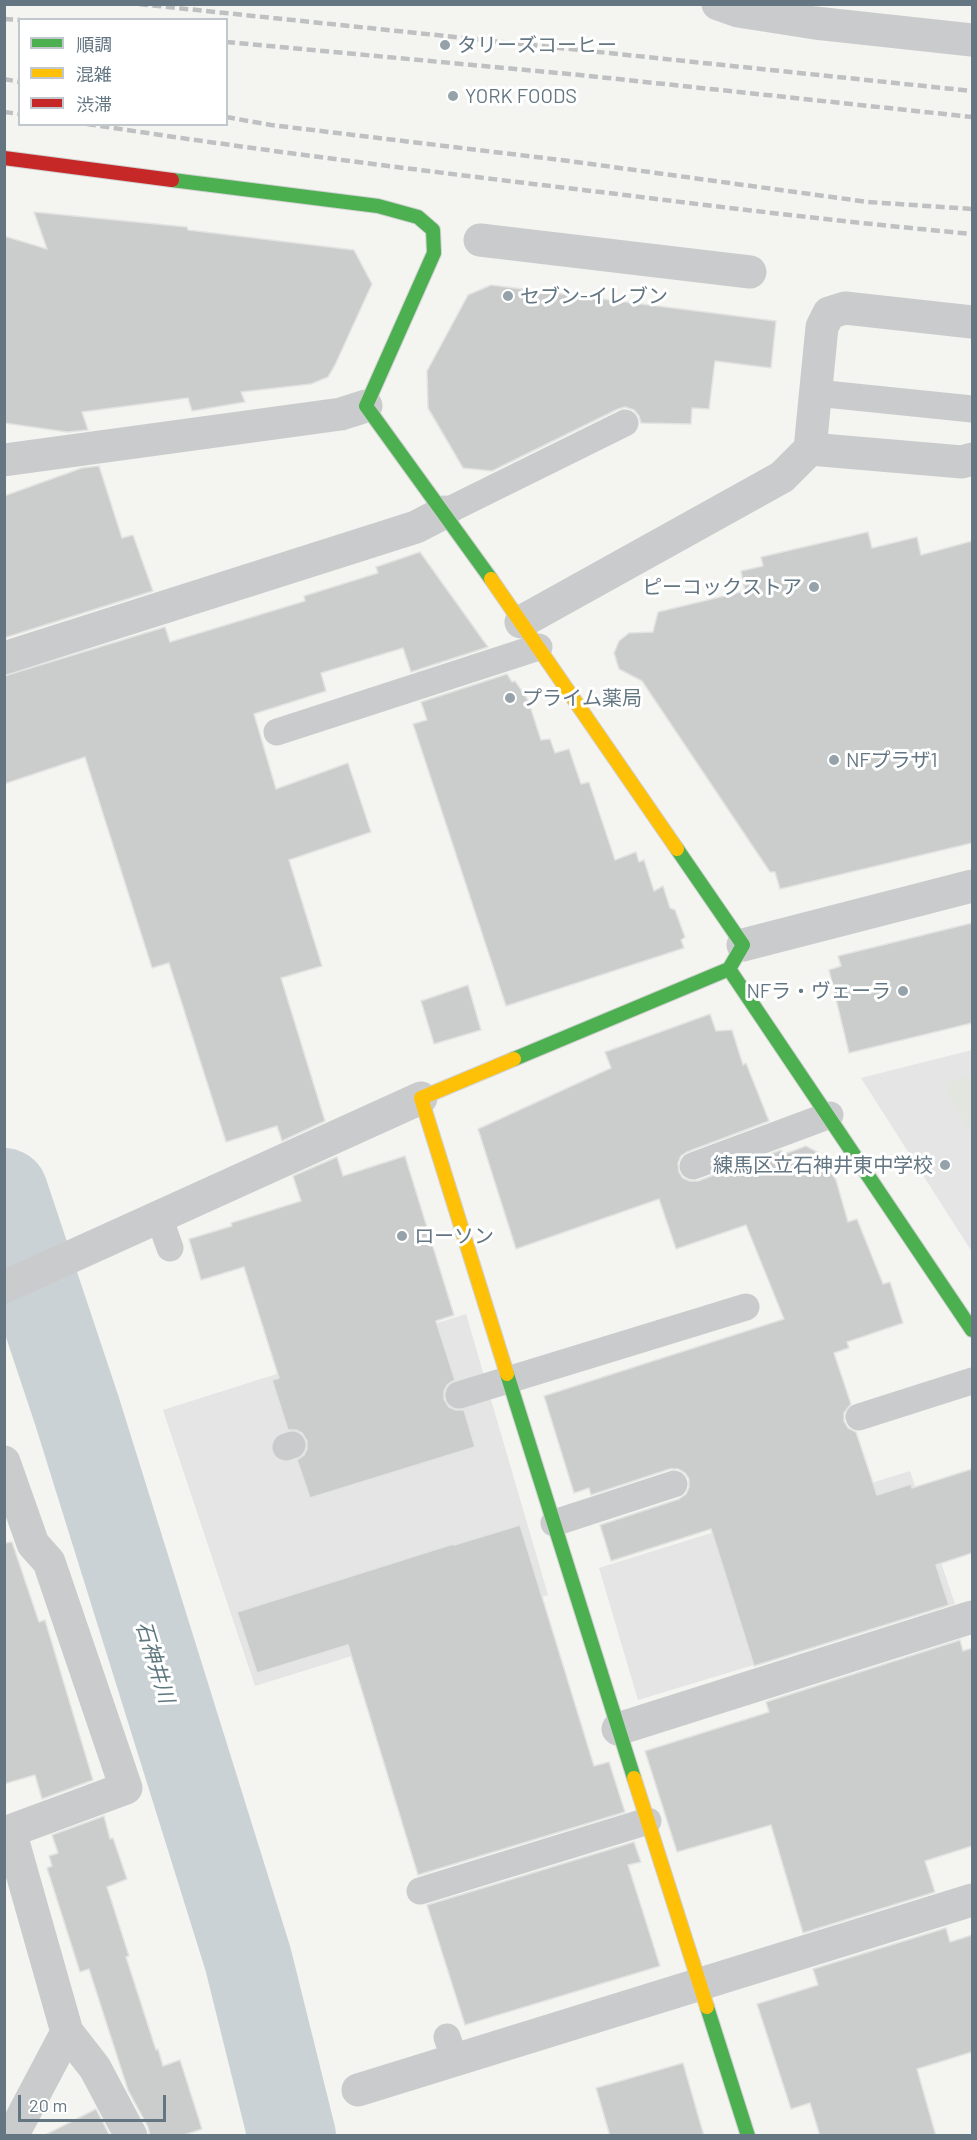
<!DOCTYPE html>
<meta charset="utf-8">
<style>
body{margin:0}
#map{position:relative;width:977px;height:2140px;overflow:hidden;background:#f4f4f1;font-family:Barlow,"Noto Sans JP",sans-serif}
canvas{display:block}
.frame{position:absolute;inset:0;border:6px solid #637682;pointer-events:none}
.legend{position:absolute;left:18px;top:18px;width:210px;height:108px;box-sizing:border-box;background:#fff;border:2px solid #c1c8cd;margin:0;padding:8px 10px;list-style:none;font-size:18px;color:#637682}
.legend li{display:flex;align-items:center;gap:12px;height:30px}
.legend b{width:30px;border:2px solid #c1c8cd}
.scale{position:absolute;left:18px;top:2095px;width:148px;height:27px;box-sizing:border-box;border:3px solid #637682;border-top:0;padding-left:8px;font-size:18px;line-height:21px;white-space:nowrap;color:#637682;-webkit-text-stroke:4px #fff;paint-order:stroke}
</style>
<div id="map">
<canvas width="977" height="2140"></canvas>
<div class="frame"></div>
<ul class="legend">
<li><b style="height:8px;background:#4caf50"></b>順調</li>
<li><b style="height:8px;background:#ffc107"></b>混雑</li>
<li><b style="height:8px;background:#c62828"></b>渋滞</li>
</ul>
<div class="scale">20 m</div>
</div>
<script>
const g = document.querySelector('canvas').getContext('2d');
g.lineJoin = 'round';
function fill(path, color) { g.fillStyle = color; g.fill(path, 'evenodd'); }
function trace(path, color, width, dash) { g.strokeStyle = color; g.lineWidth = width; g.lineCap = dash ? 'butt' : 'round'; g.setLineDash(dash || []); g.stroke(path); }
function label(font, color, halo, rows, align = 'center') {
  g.font = font + ' Barlow,"Noto Sans JP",sans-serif'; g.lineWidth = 6; g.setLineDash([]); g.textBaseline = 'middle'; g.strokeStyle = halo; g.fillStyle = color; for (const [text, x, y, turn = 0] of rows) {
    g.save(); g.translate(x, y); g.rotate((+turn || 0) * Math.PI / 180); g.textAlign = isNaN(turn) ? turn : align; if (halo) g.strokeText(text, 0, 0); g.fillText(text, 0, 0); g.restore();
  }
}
fill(new Path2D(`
 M 972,1050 L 972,1252 L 861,1078 Z
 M 466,1314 L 548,1595 L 255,1686 L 163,1410 Z
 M 910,1471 L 955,1604 L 638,1700 L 599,1568 Z`), '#e4e5e4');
fill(new Path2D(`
 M 972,1075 L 972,1135 L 944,1083 Z`), '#e2e6df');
trace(new Path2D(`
 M 4,1192 L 77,1411 L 248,1959 L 292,2136`), '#cad2d5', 88);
const building = new Path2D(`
 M 34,212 L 187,227 L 188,230 L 354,250 L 372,284 L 335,365 L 328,377 L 311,384 L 241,392 L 245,402 L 192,411 L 188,398 L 82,412 L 88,430 L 67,432 L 4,423 L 4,236 L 47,249 Z
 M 491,285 L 776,321 L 771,368 L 715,361 L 709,409 L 692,408 L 691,424 L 641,423 L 639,416 L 634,410 L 625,407 L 618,409 L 492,471 L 463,468 L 428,408 L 427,371 L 468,295 Z
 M 99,466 L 122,538 L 133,535 L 153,591 L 4,638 L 4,496 L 82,468 Z
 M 868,532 L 872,548 L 917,537 L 921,555 L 972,541 L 972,843 L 780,889 L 775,872 L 770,872 L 642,681 L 619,669 L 614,653 L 619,641 L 629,633 L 653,632 L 658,612 L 745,591 L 741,571 L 763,566 L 761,557 Z
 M 420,552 L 488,647 L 411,672 L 403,648 L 321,673 L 326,691 L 254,714 L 276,789 L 348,763 L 371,832 L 289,860 L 322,966 L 281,978 L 325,1121 L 282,1141 L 277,1126 L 226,1142 L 169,963 L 152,968 L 85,757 L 4,784 L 4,676 L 165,627 L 170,642 L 305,601 L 304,596 L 378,573 L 376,567 Z
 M 507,674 L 512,682 L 515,681 L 528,700 L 541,740 L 550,739 L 555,753 L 569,749 L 581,784 L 589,782 L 615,860 L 636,852 L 639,862 L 644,860 L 654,891 L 663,886 L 670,908 L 675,910 L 685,937 L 681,940 L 684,948 L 506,1006 L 413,724 L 427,720 L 421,702 Z
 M 972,923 L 972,1023 L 849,1053 L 829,970 L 841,966 L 838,956 Z
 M 468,985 L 481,1030 L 434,1044 L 421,1001 Z
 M 710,1014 L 716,1031 L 732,1030 L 743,1065 L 746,1063 L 769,1121 L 687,1152 L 681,1156 L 678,1163 L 679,1172 L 683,1178 L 690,1181 L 698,1181 L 781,1150 L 782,1155 L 806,1146 L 819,1153 L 836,1180 L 848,1222 L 857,1219 L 883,1284 L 890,1282 L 903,1323 L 847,1342 L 849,1348 L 834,1353 L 851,1404 L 844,1413 L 844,1421 L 848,1428 L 856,1432 L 877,1495 L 911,1484 L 912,1488 L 972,1469 L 972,1553 L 936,1565 L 949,1605 L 754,1666 L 711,1529 L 611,1561 L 600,1525 L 679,1499 L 686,1494 L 689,1487 L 689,1479 L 685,1473 L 678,1469 L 670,1469 L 591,1495 L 589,1488 L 574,1493 L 544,1396 L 784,1319 L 746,1225 L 676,1249 L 659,1199 L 516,1249 L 478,1129 L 611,1068 L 605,1052 Z
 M 405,1156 L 454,1315 L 436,1321 L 455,1380 L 447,1385 L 444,1391 L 444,1399 L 449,1407 L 456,1410 L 464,1410 L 475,1447 L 310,1498 L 297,1460 L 304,1455 L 307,1449 L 307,1441 L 302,1433 L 296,1430 L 288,1430 L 272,1380 L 279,1378 L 244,1267 L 201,1280 L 189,1239 L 232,1226 L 231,1223 L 301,1201 L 293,1176 L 337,1157 L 343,1176 Z
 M 520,1525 L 594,1766 L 609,1762 L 625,1812 L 418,1875 L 348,1645 L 257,1673 L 237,1612 L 453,1544 L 454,1545 Z
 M 12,1542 L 39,1622 L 45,1620 L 93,1780 L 42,1799 L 35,1775 L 4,1784 L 4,1543 Z
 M 960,1640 L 963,1651 L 972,1648 L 972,1846 L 925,1861 L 935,1892 L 803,1933 L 771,1825 L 677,1852 L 645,1751 L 769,1712 L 766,1702 Z
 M 104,1816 L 110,1839 L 113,1838 L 127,1879 L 107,1887 L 129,1956 L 126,1957 L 156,2050 L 158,2049 L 163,2066 L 180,2060 L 202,2129 L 181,2136 L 150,2136 L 148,2127 L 128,2090 L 89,1969 L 80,1972 L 47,1868 L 52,1866 L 49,1856 L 58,1853 L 52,1835 Z
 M 634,1842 L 641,1862 L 628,1865 L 660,1966 L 465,2025 L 427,1905 Z
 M 946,1928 L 950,1942 L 972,1935 L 972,2052 L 917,2069 L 936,2136 L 820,2136 L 810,2103 L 791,2109 L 757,2004 L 818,1985 L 813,1969 Z
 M 683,2063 L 704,2136 L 610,2136 L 596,2088 Z
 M 96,2109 L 110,2136 L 43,2136 Z`);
fill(building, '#cbcdcd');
trace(building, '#e3e3e1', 1.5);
const fast = new Path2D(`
 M 172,180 L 378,206 L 418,217 L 433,230 L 434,253 L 366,406 L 491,579
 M 729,969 L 972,1330
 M 514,1059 L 729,969 L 743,945 L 677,849
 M 507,1374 L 634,1778
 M 707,2007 L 748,2136`);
const slow = new Path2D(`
 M 491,579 L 677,849
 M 507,1374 L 421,1098 L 514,1059
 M 634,1778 L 707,2007`);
const jam = new Path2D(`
 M 4,158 L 172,180`);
trace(fast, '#d1d2d2', 16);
trace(slow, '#d1d2d2', 16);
trace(jam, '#d1d2d2', 16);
trace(new Path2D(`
 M 816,393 L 972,409
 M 445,512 L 625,423
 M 277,732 L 539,647
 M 693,1166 L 830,1115
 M 159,1217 L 170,1248
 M 459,1395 L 746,1307
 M 859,1417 L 972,1381
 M 286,1447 L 292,1445
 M 554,1523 L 674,1484
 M 420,1891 L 648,1821
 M 447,2037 L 455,2060`), '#cacbcc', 27);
trace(new Path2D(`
 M 718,4 L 738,11 L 815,23 L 972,40
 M 480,240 L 750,272
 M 972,322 L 845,308 L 829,313 L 822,327 L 810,449 L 962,462 L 972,459
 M 4,460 L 341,414 L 366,406
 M 521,622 L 782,477 L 810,449
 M 4,658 L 416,527 L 445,512
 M 743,945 L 972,886
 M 4,1287 L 421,1098
 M 4,1462 L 33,1544 L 49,1562 L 126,1788 L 10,1831 L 67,2032 L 95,2068 L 131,2136
 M 618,1729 L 972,1617
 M 358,2090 L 972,1900
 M 12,2136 L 67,2032`), '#cacbcc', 33);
trace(fast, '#4caf50', 14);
trace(slow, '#ffc107', 14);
trace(jam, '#c62828', 14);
trace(new Path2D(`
 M 139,4 L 972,91
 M 4,19 L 20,20
 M 226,42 L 580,75 L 972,117
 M 4,79 L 20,82
 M 4,112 L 20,114
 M 226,117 L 271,125 L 569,161 L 868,202 L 972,209
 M 87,124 C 263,151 440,173 617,194 C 735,209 854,223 972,234`), '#bec0c1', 4.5, [9, 4.5]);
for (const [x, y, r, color] of [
 [445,45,6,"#96a2a9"],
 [453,96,6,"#96a2a9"],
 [508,296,6,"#96a2a9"],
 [814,587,6,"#96a2a9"],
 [510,698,6,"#96a2a9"],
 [834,760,6,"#96a2a9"],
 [903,991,6,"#96a2a9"],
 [945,1165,6,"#96a2a9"],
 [402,1236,6,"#96a2a9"]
]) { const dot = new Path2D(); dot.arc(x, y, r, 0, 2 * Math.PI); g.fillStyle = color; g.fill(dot); trace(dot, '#fff', 2); }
label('20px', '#637682', '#fff', [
 ["タリーズコーヒー",457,45],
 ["YORK FOODS",465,96],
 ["セブン-イレブン",520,296],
 ["ピーコックストア",802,587,"right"],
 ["プライム薬局",522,698],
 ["NFプラザ1",846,760],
 ["NFラ・ヴェーラ",891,991,"right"],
 ["練馬区立石神井東中学校",933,1165,"right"],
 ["ローソン",414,1236]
], 'left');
label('italic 21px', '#5f787f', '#fff', [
 ["石神井川",155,1662,73]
]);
</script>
